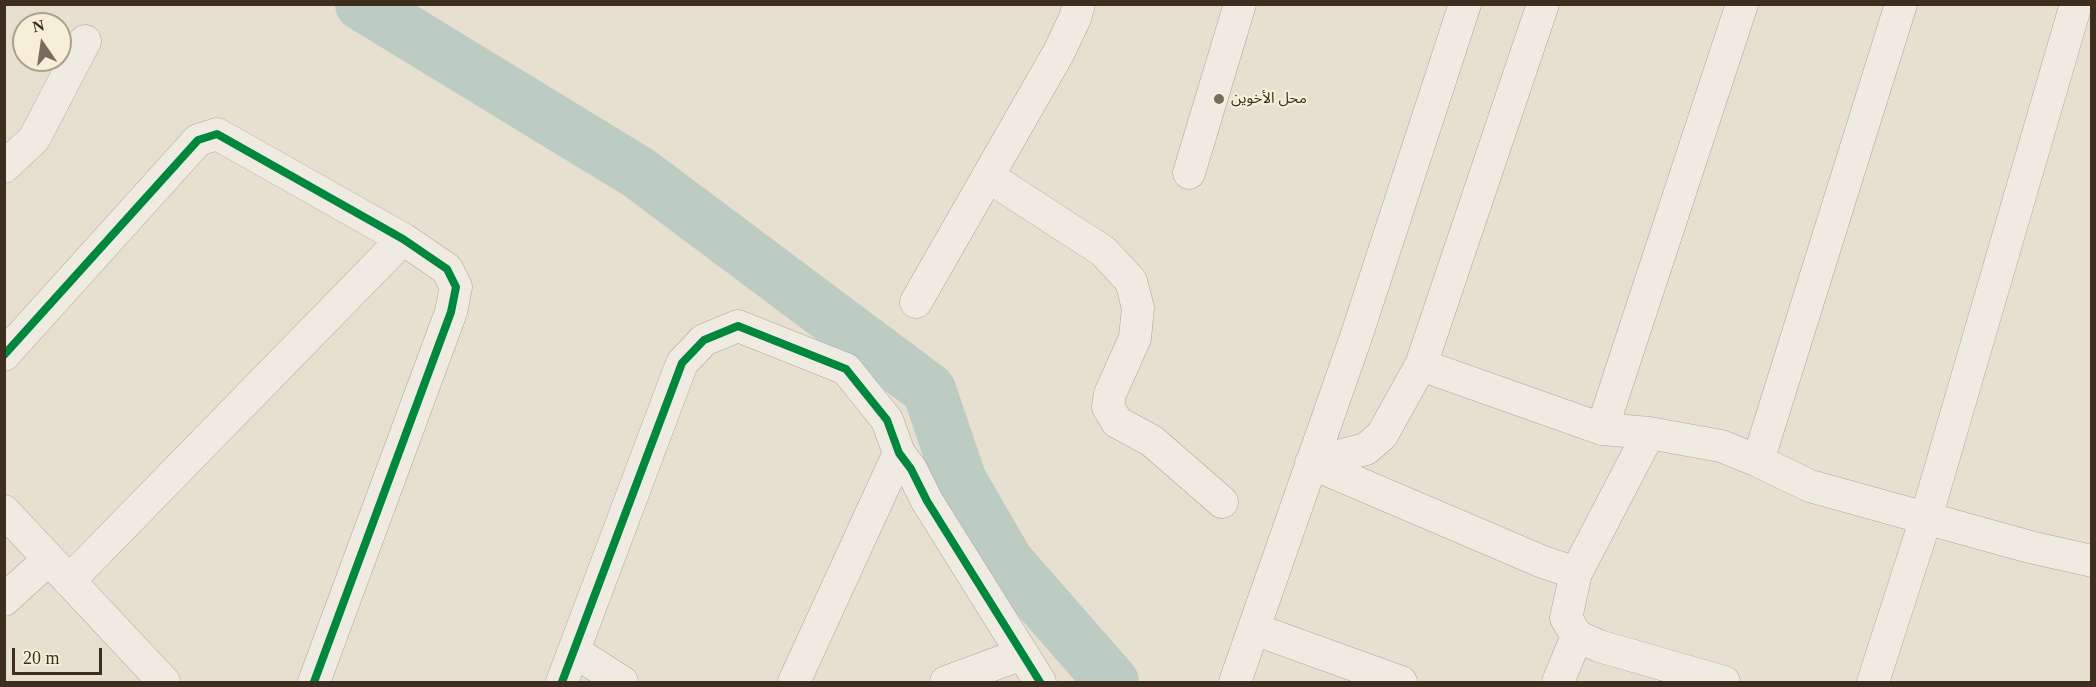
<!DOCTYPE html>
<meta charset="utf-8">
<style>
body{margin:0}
#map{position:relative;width:2096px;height:687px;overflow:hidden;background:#e7e0d1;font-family:"Times New Roman",serif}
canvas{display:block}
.frame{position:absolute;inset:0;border:6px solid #3d2e20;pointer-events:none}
.north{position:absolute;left:12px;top:12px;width:60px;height:60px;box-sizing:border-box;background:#f7eed8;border:2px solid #ada18e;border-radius:50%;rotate:347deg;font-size:16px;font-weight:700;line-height:24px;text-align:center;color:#3d2e20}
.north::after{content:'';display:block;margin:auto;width:21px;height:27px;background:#786c5e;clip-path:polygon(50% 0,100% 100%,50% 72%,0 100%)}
.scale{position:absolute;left:12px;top:648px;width:90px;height:27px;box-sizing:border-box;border:3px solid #3d2e20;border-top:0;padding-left:8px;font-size:18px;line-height:21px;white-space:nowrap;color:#3d2e20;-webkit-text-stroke:4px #f7eed8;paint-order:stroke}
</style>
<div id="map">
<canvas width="2096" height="687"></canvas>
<div class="frame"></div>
<div class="north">N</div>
<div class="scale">20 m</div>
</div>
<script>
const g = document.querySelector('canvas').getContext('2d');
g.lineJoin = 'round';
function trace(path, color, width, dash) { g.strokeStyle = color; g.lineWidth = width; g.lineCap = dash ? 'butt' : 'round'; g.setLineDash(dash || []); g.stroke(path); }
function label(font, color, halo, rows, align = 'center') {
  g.font = font + ' "Times New Roman","Noto Sans Arabic",serif'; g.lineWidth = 4.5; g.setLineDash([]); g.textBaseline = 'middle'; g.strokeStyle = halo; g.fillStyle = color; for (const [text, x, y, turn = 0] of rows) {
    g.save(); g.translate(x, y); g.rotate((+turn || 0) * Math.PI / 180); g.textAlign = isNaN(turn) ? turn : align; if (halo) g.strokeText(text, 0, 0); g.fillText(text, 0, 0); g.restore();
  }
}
trace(new Path2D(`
 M 362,4 L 639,173 L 929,390 L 960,481 L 1007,562 L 1112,682`), '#bcccc2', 54);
const minor = new Path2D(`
 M 4,167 L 34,139 L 85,41
 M 1189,173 L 1240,4
 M 989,177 L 1103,251 L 1131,281 L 1138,308 L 1135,338 L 1110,394 L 1108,407 L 1117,422 L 1152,441 L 1222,502
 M 916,302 L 1059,52 L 1075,18 L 1079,4
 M 4,355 L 198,140 L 217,134 L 403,239 L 447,269 L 456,287 L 451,312 L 314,682
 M 1421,365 L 1602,429 L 1649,433 L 1721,446 L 1758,461 L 1810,486 L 2030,547 L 2092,561
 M 1602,429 L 1742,4
 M 1758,461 L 1901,4
 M 1311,463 L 1366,449 L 1382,435 L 1421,365 L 1543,4
 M 1311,463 L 1543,562 L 1576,573 L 1649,433
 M 4,511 L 164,682
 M 1576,573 L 1566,618 L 1577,636 L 1599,646 L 1724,682
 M 69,581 L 403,239
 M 4,600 L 49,559
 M 1254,629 L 1401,682
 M 575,652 L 622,682
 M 562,682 L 682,363 L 704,340 L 738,326 L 846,369 L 887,420 L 899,453 L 911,469 L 927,501 L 1040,682
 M 794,682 L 899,453
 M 946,682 L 1022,654
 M 1235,682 L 1356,337 L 1465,4
 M 1558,682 L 1577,636
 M 1873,682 L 1926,518 L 2076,4`);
trace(minor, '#ada599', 33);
trace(minor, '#efebe3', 32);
trace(new Path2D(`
 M 4,355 L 198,140 L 217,134 L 403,239 L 447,269 L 456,287 L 451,312 L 314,682
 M 562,682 L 682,363 L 704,340 L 738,326 L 846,369 L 887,420 L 899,453 L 911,469 L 927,501 L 1040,682`), '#00873e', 8);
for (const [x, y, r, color] of [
 [1219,99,6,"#786c5e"]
]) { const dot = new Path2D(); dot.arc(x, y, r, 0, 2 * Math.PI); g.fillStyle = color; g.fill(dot); trace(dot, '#f7eed8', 2); }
label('15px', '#3d2e20', '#f7eed8', [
 ["محل الأخوين",1231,99]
], 'left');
</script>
